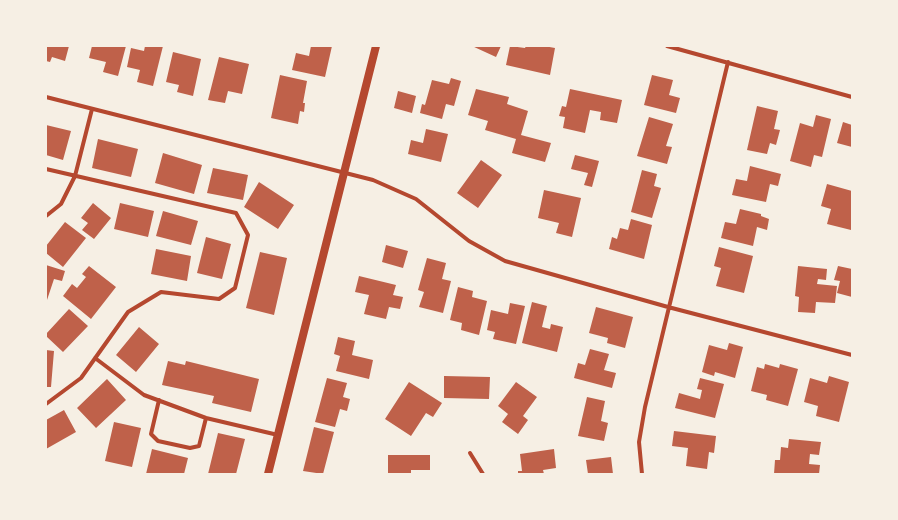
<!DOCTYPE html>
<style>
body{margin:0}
#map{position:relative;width:898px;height:520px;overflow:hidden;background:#f6efe4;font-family:Georgia,serif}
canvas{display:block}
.frame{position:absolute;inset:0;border:47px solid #f6efe4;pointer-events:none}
</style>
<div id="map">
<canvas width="898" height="520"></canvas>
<div class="frame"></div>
</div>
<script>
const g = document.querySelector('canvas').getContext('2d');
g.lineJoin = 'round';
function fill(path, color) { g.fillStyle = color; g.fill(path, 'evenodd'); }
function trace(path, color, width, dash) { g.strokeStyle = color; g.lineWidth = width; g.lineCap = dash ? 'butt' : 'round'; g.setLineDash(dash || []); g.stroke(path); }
fill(new Path2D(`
 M 46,46 L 69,46 L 65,61 L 52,57 L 50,62 L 46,61 Z
 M 92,46 L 126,46 L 118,76 L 103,72 L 106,62 L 89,58 Z
 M 145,46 L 163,46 L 153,86 L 137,82 L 140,70 L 127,67 L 131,48 L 144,51 Z
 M 311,46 L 332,46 L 325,77 L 292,70 L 296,53 L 309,56 Z
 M 472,46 L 501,46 L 496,57 Z
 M 510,46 L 525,48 L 526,46 L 544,46 L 555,48 L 550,75 L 506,65 Z
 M 173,52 L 201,59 L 193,96 L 177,92 L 179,85 L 166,82 Z
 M 219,57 L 249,64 L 242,94 L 228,91 L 225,103 L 208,100 Z
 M 280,75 L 307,81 L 303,103 L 305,103 L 304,112 L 300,111 L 298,124 L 271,118 Z
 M 652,75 L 673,80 L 669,95 L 680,98 L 676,113 L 644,105 Z
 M 451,78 L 461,81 L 454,106 L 446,104 L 442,119 L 420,113 L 422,104 L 425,105 L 432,80 L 449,84 Z
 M 476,89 L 509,97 L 507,104 L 528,111 L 521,135 L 551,143 L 545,162 L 512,153 L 516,139 L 485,130 L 488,121 L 468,115 Z
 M 570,89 L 622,100 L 617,123 L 600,120 L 601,112 L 590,110 L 585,133 L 563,128 L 565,117 L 559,116 L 562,106 L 566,107 Z
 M 398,91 L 416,96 L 412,113 L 394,108 Z
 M 757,106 L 778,111 L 774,129 L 780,130 L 776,145 L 770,143 L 767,154 L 747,150 Z
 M 816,115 L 831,119 L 822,157 L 814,155 L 811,167 L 790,161 L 800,123 L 813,127 Z
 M 649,117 L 673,124 L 666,146 L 672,147 L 667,164 L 637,156 Z
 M 843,122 L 852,125 L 852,147 L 837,143 Z
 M 46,125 L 71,131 L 63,160 L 46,155 Z
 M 426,129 L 448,134 L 441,162 L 408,154 L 411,140 L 423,143 Z
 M 98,139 L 138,149 L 131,177 L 92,168 Z
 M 163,153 L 202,165 L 194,194 L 155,183 Z
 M 575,155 L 599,161 L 592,187 L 584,185 L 588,173 L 571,169 Z
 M 481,160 L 502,175 L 478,208 L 457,193 Z
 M 750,166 L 781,174 L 778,186 L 770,184 L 766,202 L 732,195 L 736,179 L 747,181 Z
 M 213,168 L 248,175 L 243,200 L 207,193 Z
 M 642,170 L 657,174 L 654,186 L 661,188 L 652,218 L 631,212 Z
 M 259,182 L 294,205 L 278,229 L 244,207 Z
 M 827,184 L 852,191 L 851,230 L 827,224 L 831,209 L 821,206 Z
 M 544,190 L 581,198 L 572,237 L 556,233 L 559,223 L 538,218 Z
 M 93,203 L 111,218 L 94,239 L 82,230 L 88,223 L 81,218 Z
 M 120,203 L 154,211 L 148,237 L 114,229 Z
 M 740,209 L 761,214 L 761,216 L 769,219 L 767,230 L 757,227 L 753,246 L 721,238 L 725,222 L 736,224 Z
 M 163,211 L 198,221 L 191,245 L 156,236 Z
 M 631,219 L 652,225 L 644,259 L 609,249 L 612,237 L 617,239 L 620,228 L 628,230 Z
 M 65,222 L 86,238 L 63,267 L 46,253 L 46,246 Z
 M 206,237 L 231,244 L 222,279 L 197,273 Z
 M 386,245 L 408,251 L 403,268 L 382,262 Z
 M 719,247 L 753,256 L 744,293 L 716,286 L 721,268 L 714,266 Z
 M 156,249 L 191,256 L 187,281 L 151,274 Z
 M 260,252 L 287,258 L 274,315 L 246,308 Z
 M 427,258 L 446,263 L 442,279 L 451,281 L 443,313 L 419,307 L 424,292 L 418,290 Z
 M 46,265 L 65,271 L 62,281 L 54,279 L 46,303 Z
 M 89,266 L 116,287 L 91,319 L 63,296 L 72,284 L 77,288 L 86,277 L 82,274 Z
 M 798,266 L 827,269 L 826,280 L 818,279 L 817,284 L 837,286 L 835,303 L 816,302 L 815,313 L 798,312 L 799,297 L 795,296 Z
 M 838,266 L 852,269 L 852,297 L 837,293 L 840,281 L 834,280 Z
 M 359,276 L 396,285 L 393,295 L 403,297 L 400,309 L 389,307 L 386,319 L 364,314 L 369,295 L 355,292 Z
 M 458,287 L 473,291 L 472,297 L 487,301 L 479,335 L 461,330 L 462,323 L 450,320 Z
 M 532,302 L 547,306 L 542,327 L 550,329 L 551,324 L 563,327 L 557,352 L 522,343 Z
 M 510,303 L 525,306 L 516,344 L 493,339 L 495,332 L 487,330 L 491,310 L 508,314 Z
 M 596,307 L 633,317 L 625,348 L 607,343 L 608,338 L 589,333 Z
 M 69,309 L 88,326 L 63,352 L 46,336 L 46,334 Z
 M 139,327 L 159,344 L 136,372 L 116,355 Z
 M 338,337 L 355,341 L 352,355 L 373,360 L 369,379 L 336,371 L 340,356 L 334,354 Z
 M 729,343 L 743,347 L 735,378 L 715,372 L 714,376 L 702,372 L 709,345 L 727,350 Z
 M 590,349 L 609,354 L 604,370 L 616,373 L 612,388 L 574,378 L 578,363 L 585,365 Z
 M 46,350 L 54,351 L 51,387 L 46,387 Z
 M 168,361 L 185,365 L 186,361 L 259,379 L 251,412 L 212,403 L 214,396 L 162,385 Z
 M 765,364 L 779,368 L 780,364 L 798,369 L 788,406 L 766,400 L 767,395 L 751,391 L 757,367 L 764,369 Z
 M 444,376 L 490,377 L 489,399 L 444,398 Z
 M 829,376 L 849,382 L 839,422 L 816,416 L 818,406 L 804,402 L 810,378 L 827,383 Z
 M 327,378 L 347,383 L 343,397 L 350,399 L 347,411 L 340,409 L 335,427 L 315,422 Z
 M 700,378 L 724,384 L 715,418 L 675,408 L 679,393 L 700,399 L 702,390 L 697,389 Z
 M 107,379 L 126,400 L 96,428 L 77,408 Z
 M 409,382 L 442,403 L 433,417 L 426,413 L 411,436 L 385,419 Z
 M 516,382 L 537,397 L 523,416 L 528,420 L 518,434 L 502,422 L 508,414 L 498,406 Z
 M 587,397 L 605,401 L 601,421 L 608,423 L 604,441 L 578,436 Z
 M 64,410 L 76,432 L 46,449 L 46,420 Z
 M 114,422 L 141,428 L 132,467 L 105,461 Z
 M 314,427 L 334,432 L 323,474 L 303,471 Z
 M 674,431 L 716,436 L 714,453 L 709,452 L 707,469 L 686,466 L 688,448 L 672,446 Z
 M 218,433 L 245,439 L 236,474 L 208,474 Z
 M 789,439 L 821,442 L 819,455 L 810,454 L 809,464 L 820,465 L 819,474 L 774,474 L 775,460 L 780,460 L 781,447 L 788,448 Z
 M 152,449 L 188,458 L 184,474 L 146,474 Z
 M 554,449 L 556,468 L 543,470 L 544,474 L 518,474 L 518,471 L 522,471 L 520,454 Z
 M 388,455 L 430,455 L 430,470 L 411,470 L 411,474 L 388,474 Z
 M 611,457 L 613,474 L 588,474 L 586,460 Z`), '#bf614a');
trace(new Path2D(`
 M 667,46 L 852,97
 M 46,97 L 373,180 L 416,199 L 469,241 L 505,261 L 668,307 L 852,355
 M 46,169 L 236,213 L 248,235 L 235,288 L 219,299 L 161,292 L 128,312 L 81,378 L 46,404
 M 46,216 L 61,204 L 75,176 L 92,109
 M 95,358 L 144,395 L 206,418 L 278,435
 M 159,400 L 151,434 L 158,441 L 190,448 L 199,446 L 206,418
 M 470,453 L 483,474
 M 642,474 L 639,442 L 645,407 L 728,62`), '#b5482f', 4);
trace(new Path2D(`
 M 268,474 L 376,46`), '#b5482f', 8);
</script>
